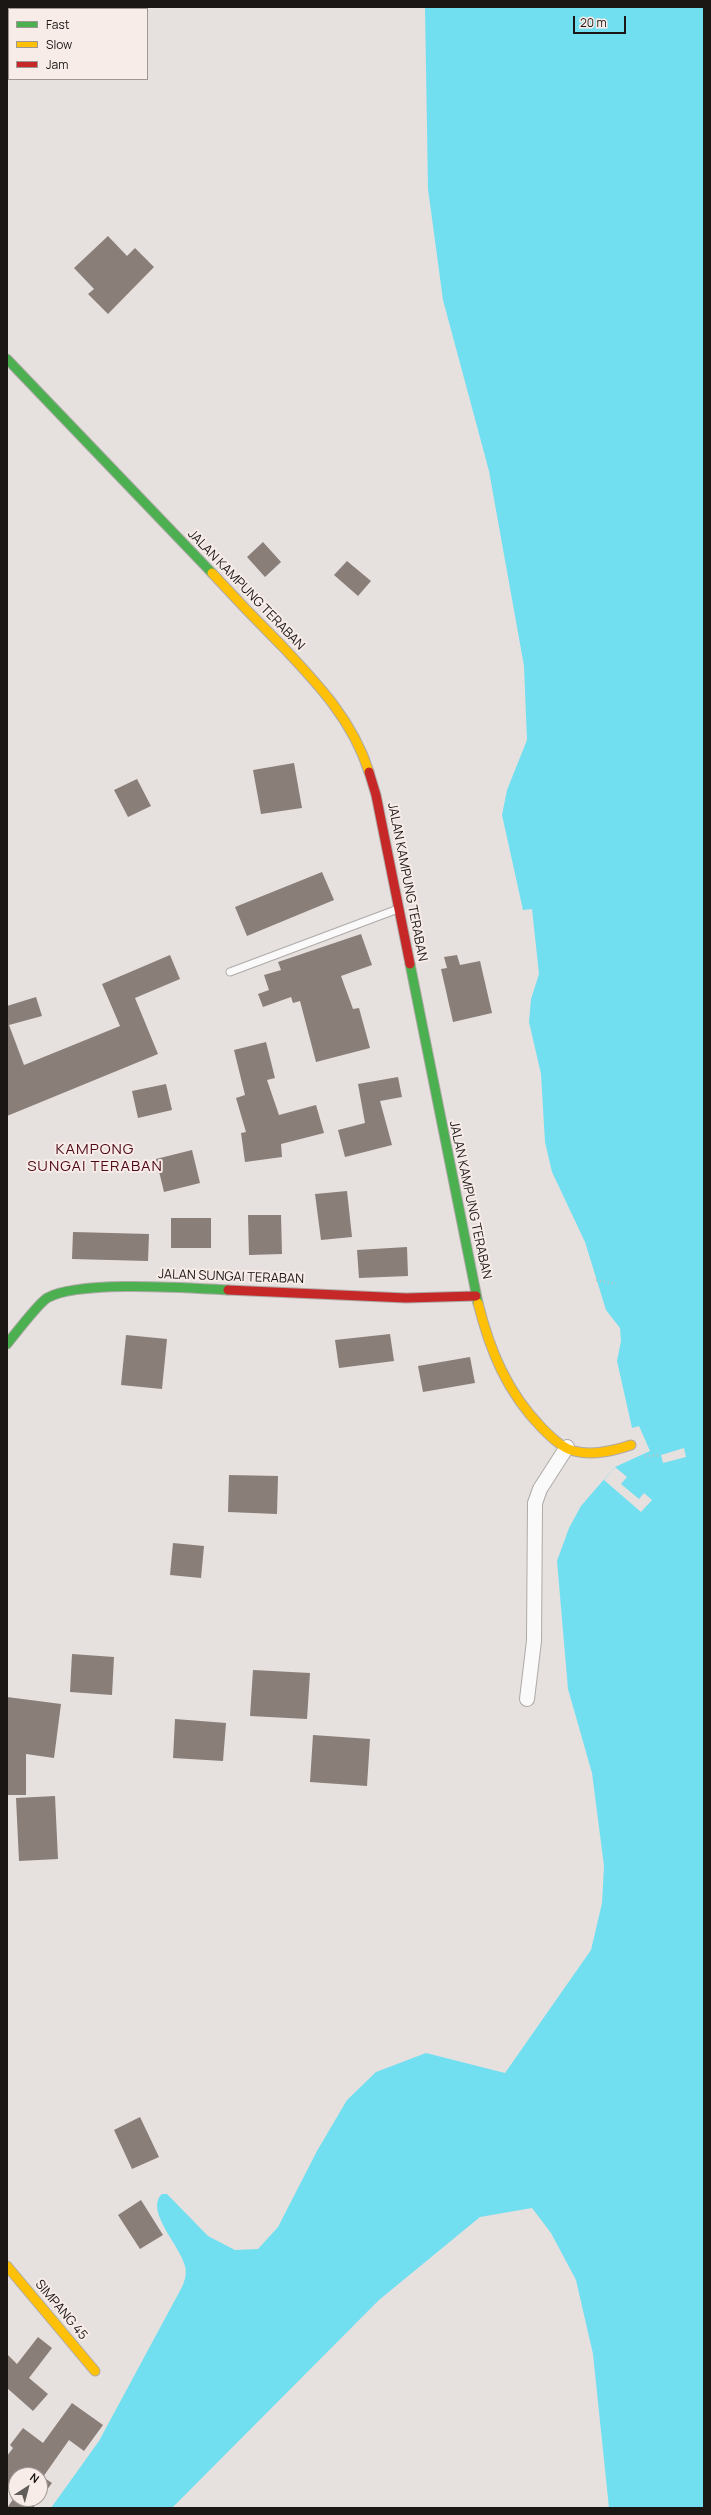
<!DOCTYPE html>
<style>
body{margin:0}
#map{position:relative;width:711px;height:2515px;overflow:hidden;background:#e6e0de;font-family:Manrope,sans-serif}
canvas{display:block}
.frame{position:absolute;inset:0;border:8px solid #1a1715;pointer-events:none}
.legend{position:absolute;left:8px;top:8px;width:140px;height:72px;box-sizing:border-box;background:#f7ece8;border:1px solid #9f9794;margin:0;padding:5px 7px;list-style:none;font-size:12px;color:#1a1715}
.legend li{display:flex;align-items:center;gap:8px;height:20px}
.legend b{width:20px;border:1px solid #9f9794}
.north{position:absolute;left:8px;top:2467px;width:40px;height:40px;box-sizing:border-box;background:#f7ece8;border:1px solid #9f9794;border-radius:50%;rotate:36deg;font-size:11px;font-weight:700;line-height:16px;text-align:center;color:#1a1715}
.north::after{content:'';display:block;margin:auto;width:14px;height:18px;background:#615d5b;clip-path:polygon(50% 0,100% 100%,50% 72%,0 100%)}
.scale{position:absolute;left:573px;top:16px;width:53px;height:18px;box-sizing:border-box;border:2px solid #1a1715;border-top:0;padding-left:5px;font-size:12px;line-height:14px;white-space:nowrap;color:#1a1715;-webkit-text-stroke:3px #f7ece8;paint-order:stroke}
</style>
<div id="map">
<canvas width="711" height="2515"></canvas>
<div class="frame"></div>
<ul class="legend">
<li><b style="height:5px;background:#4caf50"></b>Fast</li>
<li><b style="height:5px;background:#ffc107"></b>Slow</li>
<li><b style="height:5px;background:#c62828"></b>Jam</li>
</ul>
<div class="north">N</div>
<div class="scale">20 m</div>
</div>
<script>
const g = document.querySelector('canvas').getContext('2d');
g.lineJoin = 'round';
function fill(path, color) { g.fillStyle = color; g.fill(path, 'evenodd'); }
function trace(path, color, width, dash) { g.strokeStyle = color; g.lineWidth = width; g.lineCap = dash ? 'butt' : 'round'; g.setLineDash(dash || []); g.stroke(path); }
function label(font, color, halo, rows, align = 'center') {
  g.font = font + ' Manrope,sans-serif'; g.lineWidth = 4; g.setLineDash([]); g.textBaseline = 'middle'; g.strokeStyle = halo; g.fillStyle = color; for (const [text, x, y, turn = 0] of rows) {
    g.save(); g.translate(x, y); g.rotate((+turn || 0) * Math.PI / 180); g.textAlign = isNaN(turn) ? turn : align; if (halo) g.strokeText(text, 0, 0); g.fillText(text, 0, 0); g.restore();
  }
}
fill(new Path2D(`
 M 425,7 L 704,7 L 704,2508 L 609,2508 L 593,2354 L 576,2280 L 551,2233 L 532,2208 L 480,2217 L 379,2300 L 172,2508 L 51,2508 L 99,2441 L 182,2287 C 185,2280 187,2273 185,2266 C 181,2247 144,2210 162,2194 L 167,2194 L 208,2236 L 235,2250 L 258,2249 L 278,2227 L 317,2151 L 347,2100 L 376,2072 L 426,2053 L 505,2073 L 591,1950 L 602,1903 L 604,1866 L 592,1773 L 568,1689 L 557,1561 L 569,1528 L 581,1506 L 600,1484 L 615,1467 L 650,1451 L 639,1426 L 632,1428 L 617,1361 L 621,1341 L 620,1328 L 606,1310 L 585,1242 L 552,1172 L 545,1142 L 541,1074 L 529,1022 L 531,999 L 539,974 L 532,909 L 523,910 L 502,815 L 507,790 L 527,740 L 524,666 L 489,471 L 443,300 L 428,189 Z`), '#72dff0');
fill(new Path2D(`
 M 684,1448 L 686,1457 L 663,1463 L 661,1455 Z
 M 615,1467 L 627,1477 L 621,1484 L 639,1499 L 644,1493 L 652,1500 L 641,1512 L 604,1480 Z`), '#e6e0de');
fill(new Path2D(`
 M 108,236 L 127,256 L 135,248 L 154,267 L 108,314 L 88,294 L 94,289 L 74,268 Z
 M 263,542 L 281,562 L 265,577 L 247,557 Z
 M 347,561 L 371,581 L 358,596 L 334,575 Z
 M 294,763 L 302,808 L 261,814 L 253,770 Z
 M 137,779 L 151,806 L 128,817 L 114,790 Z
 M 322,872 L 334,900 L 247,936 L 235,907 Z
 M 361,934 L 372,965 L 341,976 L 353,1009 L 359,1008 L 370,1048 L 316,1062 L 300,1001 L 293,1003 L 291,997 L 263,1007 L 258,994 L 269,990 L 264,975 L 281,970 L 278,962 Z
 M 170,955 L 180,979 L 135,998 L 158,1054 L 7,1116 L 7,1006 L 36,997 L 42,1016 L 9,1025 L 24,1065 L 120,1026 L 102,984 Z
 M 457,955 L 460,965 L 480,961 L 492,1013 L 453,1022 L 441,969 L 447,968 L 444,957 Z
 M 266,1042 L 275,1078 L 267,1080 L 279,1115 L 316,1105 L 324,1133 L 281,1144 L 282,1157 L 245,1162 L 241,1133 L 246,1132 L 236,1098 L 245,1095 L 234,1050 Z
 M 398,1077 L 402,1097 L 380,1101 L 392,1145 L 345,1157 L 338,1130 L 365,1123 L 358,1084 Z
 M 166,1084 L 172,1110 L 138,1118 L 132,1091 Z
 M 192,1150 L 200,1183 L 164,1192 L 156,1159 Z
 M 347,1191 L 352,1237 L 321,1240 L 315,1194 Z
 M 248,1215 L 281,1215 L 282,1254 L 249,1255 Z
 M 171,1218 L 211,1218 L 211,1248 L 171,1248 Z
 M 73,1232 L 149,1234 L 148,1261 L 72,1259 Z
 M 407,1247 L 408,1276 L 359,1278 L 357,1250 Z
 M 390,1334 L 394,1361 L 339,1368 L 335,1340 Z
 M 126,1335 L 167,1339 L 162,1389 L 121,1385 Z
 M 470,1357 L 475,1383 L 423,1392 L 418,1366 Z
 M 229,1475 L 278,1476 L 277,1514 L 228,1512 Z
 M 173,1543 L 204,1546 L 201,1578 L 170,1575 Z
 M 72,1654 L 114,1657 L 112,1695 L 70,1692 Z
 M 253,1670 L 310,1673 L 307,1719 L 250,1716 Z
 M 7,1697 L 61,1704 L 54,1758 L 26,1754 L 26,1795 L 7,1795 Z
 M 175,1719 L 226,1723 L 223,1761 L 173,1758 Z
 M 313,1735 L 370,1739 L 367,1786 L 310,1782 Z
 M 55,1796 L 58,1859 L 19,1861 L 16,1798 Z
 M 140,2117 L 159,2157 L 132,2169 L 114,2130 Z
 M 141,2200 L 163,2235 L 140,2249 L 118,2215 Z
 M 38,2337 L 52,2348 L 29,2378 L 48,2394 L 33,2411 L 7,2388 L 7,2354 L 17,2364 Z
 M 72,2403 L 103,2425 L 84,2451 L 69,2440 L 43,2477 L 52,2483 L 40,2499 L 40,2475 L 16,2475 L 16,2492 L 7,2485 L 7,2456 L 13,2448 L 10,2445 L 23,2428 L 43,2443 Z
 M 16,2495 L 16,2499 L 40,2499 L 33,2508 L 7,2508 Z`), '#8a7e78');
const lane = new Path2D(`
 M 230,972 L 398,909`);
const street = new Path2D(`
 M 527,1699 L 534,1641 L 535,1503 L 540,1489 L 567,1447`);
const fast = new Path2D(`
 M 7,359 L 212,573
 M 410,964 L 478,1303
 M 7,1344 C 16,1333 37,1305 47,1298 C 79,1280 188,1288 228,1290`);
const slow = new Path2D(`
 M 212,573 C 235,598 258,622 282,646 C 318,684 353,721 369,772
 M 478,1303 C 490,1351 507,1392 542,1428 C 551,1437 562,1448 574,1451 C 593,1456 613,1451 631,1445
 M 7,2266 L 95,2371`);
const jam = new Path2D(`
 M 369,772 L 376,795 L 410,964
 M 228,1290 L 406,1298 L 476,1296`);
trace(lane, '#aeaaa8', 9);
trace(street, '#aeaaa8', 16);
trace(fast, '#aeaaa8', 11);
trace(slow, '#aeaaa8', 11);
trace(jam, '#aeaaa8', 11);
trace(new Path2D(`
 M 596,1280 L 616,1284
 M 645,1456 L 661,1455`), '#c1bfbd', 2.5, [1, 3]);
trace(lane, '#fbfafa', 7);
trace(street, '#fbfafa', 14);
trace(fast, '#4caf50', 9);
trace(slow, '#ffc107', 9);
trace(jam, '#c62828', 9);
label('13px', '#1a1715', '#f7ece8', [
 ["JALAN KAMPUNG TERABAN",246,590,46],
 ["JALAN KAMPUNG TERABAN",407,882,79],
 ["JALAN KAMPUNG TERABAN",470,1200,78],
 ["JALAN SUNGAI TERABAN",231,1277,2],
 ["SIMPANG 45",61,2310,50]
]);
g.letterSpacing = '1px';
label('15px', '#4f0916', '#f7ece8', [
 ["KAMPONG",95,1150],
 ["SUNGAI TERABAN",95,1167]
]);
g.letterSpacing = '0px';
</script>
